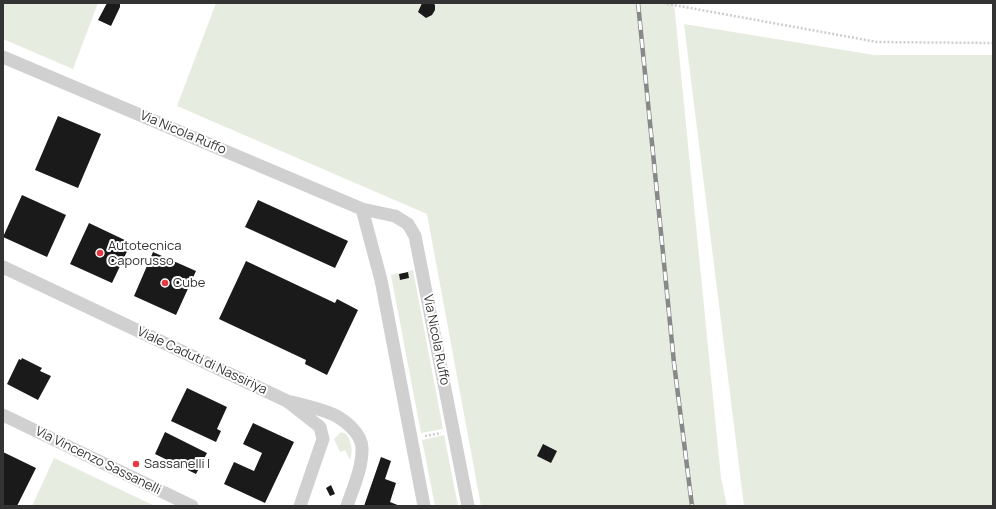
<!DOCTYPE html>
<style>
body{margin:0}
#map{position:relative;width:996px;height:509px;overflow:hidden;background:#fff;font-family:Manrope,sans-serif}
canvas{display:block}
.frame{position:absolute;inset:0;border:4px solid #333;pointer-events:none}
</style>
<div id="map">
<canvas width="996" height="509"></canvas>
<div class="frame"></div>
</div>
<script>
const g = document.querySelector('canvas').getContext('2d');
g.lineJoin = 'round';
function fill(path, color) { g.fillStyle = color; g.fill(path, 'evenodd'); }
function trace(path, color, width, dash) { g.strokeStyle = color; g.lineWidth = width; g.lineCap = dash ? 'butt' : 'round'; g.setLineDash(dash || []); g.stroke(path); }
function label(font, color, halo, rows, align = 'center') {
  g.font = font + ' Manrope,sans-serif'; g.lineWidth = 4; g.setLineDash([]); g.textBaseline = 'middle'; g.strokeStyle = halo; g.fillStyle = color; for (const [text, x, y, turn = 0] of rows) {
    g.save(); g.translate(x, y); g.rotate((+turn || 0) * Math.PI / 180); g.textAlign = isNaN(turn) ? turn : align; if (halo) g.strokeText(text, 0, 0); g.fillText(text, 0, 0); g.restore();
  }
}
fill(new Path2D(`
 M 3,3 L 98,3 L 73,69 L 3,39 Z
 M 216,3 L 674,3 L 721,478 L 727,506 L 481,506 L 427,214 L 177,106 Z
 M 684,24 L 874,55 L 993,55 L 993,506 L 744,506 Z
 M 413,270 L 443,429 L 421,433 L 391,275 L 399,273 L 400,280 L 409,278 L 408,271 Z
 M 341,432 L 346,434 C 352,442 353,451 350,460 L 345,450 L 340,452 L 334,439 Z
 M 444,435 L 458,506 L 435,506 L 422,440 Z
 M 54,458 L 155,506 L 32,506 Z`), '#e6ecdf');
fill(new Path2D(`
 M 107,3 L 120,3 L 120,7 L 111,26 L 98,20 Z
 M 422,3 L 433,3 L 435,5 L 435,10 L 432,15 L 426,18 L 418,12 Z
 M 58,116 L 101,134 L 78,188 L 35,170 Z
 M 22,195 L 66,215 L 47,257 L 3,237 Z
 M 258,200 L 348,241 L 335,268 L 245,227 Z
 M 89,223 L 131,243 L 112,283 L 70,264 Z
 M 153,252 L 196,271 L 176,315 L 134,296 Z
 M 246,261 L 335,303 L 337,299 L 358,310 L 327,375 L 305,364 L 306,360 L 219,319 Z
 M 408,272 L 409,278 L 400,280 L 399,274 Z
 M 22,358 L 42,368 L 40,371 L 51,376 L 38,400 L 7,384 L 19,359 L 21,360 Z
 M 187,388 L 227,407 L 217,429 L 221,431 L 216,442 L 171,421 Z
 M 253,423 L 294,442 L 265,503 L 224,484 L 234,462 L 254,471 L 262,453 L 243,444 Z
 M 165,432 L 207,453 L 196,474 L 155,454 Z
 M 543,444 L 557,451 L 551,463 L 537,456 Z
 M 3,452 L 36,468 L 17,506 L 3,506 Z
 M 381,457 L 391,461 L 385,479 L 396,483 L 390,502 L 400,506 L 364,506 Z
 M 331,485 L 335,494 L 330,496 L 326,488 Z`), '#1a1a1a');
trace(new Path2D(`
 M 663,3 L 877,42 L 993,43
 M 425,436 L 441,433`), '#cdcdcd', 2.5, [2, 2]);
trace(new Path2D(`
 M 3,57 L 362,209 L 395,216 L 408,224 L 415,236 L 468,506
 M 362,209 L 381,280 L 424,506
 M 3,267 L 287,401 L 320,427 L 323,439 L 300,506
 M 292,402 C 303,405 316,408 327,412 C 342,417 363,433 362,450 C 362,469 353,488 347,506
 M 3,415 L 192,506`), '#d0d0d0', 13);
const rail = new Path2D(`
 M 638,3 L 674,363 L 692,506`);
trace(rail, '#888', 4.5);
trace(rail, '#fff', 3, [9]);
for (const [x, y, r, color] of [
 [100,253,4,"#e63946"],
 [165,283,4,"#e63946"],
 [136,464,4,"#e63946"]
]) { const dot = new Path2D(); dot.arc(x, y, r, 0, 2 * Math.PI); g.fillStyle = color; g.fill(dot); trace(dot, '#fff', 1.5); }
label('13px', '#333', '#fff', [
 ["Via Nicola Ruffo",183,133,23],
 ["Via Nicola Ruffo",436,340,79],
 ["Viale Caduti di Nassiriya",202,361,25],
 ["Via Vincenzo Sassanelli",98,461,26]
]);
label('13px', '#333', '#fff', [
 ["Autotecnica",108,246],
 ["Caporusso",108,261],
 ["Cube",173,283],
 ["Sassanelli I",144,464]
], 'left');
</script>
